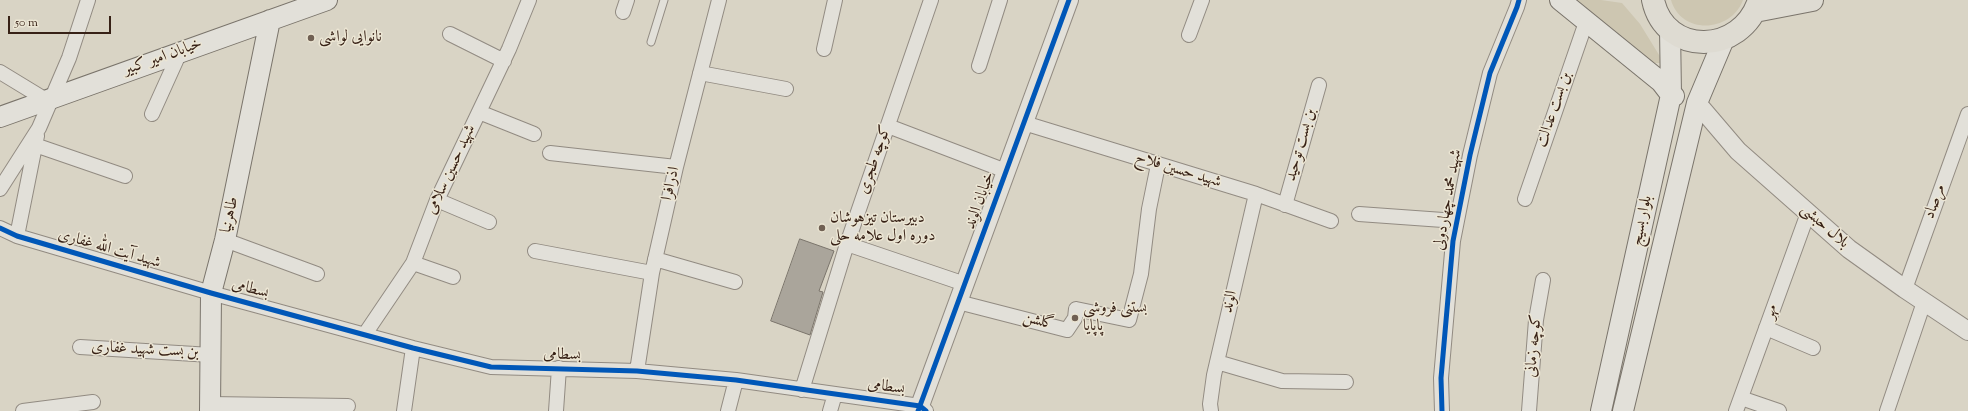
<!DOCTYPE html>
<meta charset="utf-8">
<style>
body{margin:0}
#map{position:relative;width:1968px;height:411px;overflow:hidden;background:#d9d4c5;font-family:"Sorts Mill Goudy",serif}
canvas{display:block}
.scale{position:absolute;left:8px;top:16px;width:103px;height:18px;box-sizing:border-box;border:2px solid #372116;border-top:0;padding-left:5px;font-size:12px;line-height:14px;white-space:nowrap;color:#372116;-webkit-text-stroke:3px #ece6d4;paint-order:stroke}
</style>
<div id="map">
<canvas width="1968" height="411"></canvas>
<div class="scale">50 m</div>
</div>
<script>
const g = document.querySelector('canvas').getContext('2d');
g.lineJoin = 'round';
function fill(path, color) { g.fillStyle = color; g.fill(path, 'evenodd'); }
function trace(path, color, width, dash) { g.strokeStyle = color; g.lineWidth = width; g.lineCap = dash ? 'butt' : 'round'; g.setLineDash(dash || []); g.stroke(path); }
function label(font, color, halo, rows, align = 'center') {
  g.font = font + ' "Sorts Mill Goudy",Amiri,serif'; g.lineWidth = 3; g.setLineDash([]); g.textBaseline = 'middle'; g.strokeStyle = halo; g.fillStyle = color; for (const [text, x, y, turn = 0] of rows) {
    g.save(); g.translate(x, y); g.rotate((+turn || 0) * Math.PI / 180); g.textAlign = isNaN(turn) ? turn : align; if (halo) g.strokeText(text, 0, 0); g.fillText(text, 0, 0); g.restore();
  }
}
fill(new Path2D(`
 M 1572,0 L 1601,0 L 1622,3 L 1640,24 L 1664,63 L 1652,63 Z
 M 1671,0 L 1743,0 C 1731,33 1681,35 1671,0 Z`), '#cdc6b1');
const building = new Path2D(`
 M 800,239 L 834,251 L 819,291 L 823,292 L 810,335 L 771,321 Z`);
fill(building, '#aaa59b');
trace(building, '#7a746b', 1);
const service = new Path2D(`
 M 651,42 L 664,0`);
const minor = new Path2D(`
 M 623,12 L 627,0
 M 450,34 L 504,61
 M 1189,35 L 1202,0
 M 824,49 L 835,0
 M 979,66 L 1000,0
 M 0,72 L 46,100
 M 700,73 L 786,89
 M 479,112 L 534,134
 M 152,114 L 180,52
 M 1024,123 L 1256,194 L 1331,221
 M 888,126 L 1006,171
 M 35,145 L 125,176
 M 550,153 L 676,167
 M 0,189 L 39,128 L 69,58 L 88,0
 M 1525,199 L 1586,22
 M 437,200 L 489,222
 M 1285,205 L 1319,85
 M 1359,214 L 1457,221
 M 0,228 L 17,236 L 211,293 L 413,348 L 491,367 L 637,371 L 736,380 L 920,406 L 926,411
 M 17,236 L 37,136
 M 225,240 L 317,274
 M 847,244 L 965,284
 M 535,251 L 652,273
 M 655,259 L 735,282
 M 413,263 L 453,277
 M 1905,289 L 1968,114
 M 958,302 L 1067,330 L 1075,318 L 1076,309 L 1129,320 L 1141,274 L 1149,209 L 1158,165
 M 1766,328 L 1813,348
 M 365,334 L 413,263 L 437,200 L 509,49 L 529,0
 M 80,347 L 211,355
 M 1217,362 L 1282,381 L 1346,382
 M 637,371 L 652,273 L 676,167 L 719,0
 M 802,390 L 847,244 L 931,0
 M 1741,398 L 1779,411
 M 210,404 L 348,406
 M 23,411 L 93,402
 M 404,411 L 413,348
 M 556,411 L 559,368
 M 728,411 L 736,380
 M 830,411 L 835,394
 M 1211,411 L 1210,404 L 1214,375 L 1256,194
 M 1442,411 L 1441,378 L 1453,241 L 1470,155 L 1490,73 L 1517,7 L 1519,0
 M 1529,411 L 1536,320 L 1543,280
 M 1736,411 L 1808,213
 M 1887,411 L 1924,302`);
const tertiary = new Path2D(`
 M 1697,103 L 1738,151 L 1849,249 L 1905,289 L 1968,331
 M 918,411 L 1069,0`);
const secondary = new Path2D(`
 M 1560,0 L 1661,82 L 1671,95 L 1674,96
 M 0,117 L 327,0
 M 210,411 L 211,293 L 225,240 L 270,20
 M 1601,411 L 1671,95 L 1670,29
 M 1623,411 L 1697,103 L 1724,39`);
const primary = new Path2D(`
 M 1653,0 C 1665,57 1742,55 1759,0
 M 1755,11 L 1812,0`);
trace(service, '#928b82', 9);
trace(minor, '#928b82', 16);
trace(tertiary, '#928b82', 20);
trace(secondary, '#7a746b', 22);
trace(primary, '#7a746b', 24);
trace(service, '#e2e0d9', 7);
trace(minor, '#e2e0d9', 14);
trace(tertiary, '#e2e0d9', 18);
trace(secondary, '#e2e0d9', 20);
trace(primary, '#dedbd2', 22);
trace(new Path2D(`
 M 0,228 L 17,236 L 211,293 L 413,348 L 491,367 L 637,371 L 736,380 L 920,406 L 926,411
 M 918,411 L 1069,0
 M 1442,411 L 1441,378 L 1453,241 L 1470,155 L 1490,73 L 1517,7 L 1519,0`), '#0057b8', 5);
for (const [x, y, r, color] of [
 [311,38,4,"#706053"],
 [822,228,4,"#706053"],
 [1075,318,4,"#706053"]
]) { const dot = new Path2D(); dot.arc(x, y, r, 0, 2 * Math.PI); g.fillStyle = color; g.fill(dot); trace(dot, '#ece6d4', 1.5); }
label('16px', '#372116', '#ece6d4', [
 ["نانوایی لواشی",319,38],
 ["دبیرستان تیزهوشان",830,219],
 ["دوره اول علامه حلی",830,237],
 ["بستنی فروشی",1083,309],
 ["پاپایا",1083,327]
], 'left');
label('16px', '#372116', '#ece6d4', [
 ["خیابان امیر کبیر",163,58,-20],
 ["بن بست عدالت",1555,110,-71],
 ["بن بست توحید",1302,145,-74],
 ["کوچه طجری",876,160,-71],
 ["شهید حسین سلامی",452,170,-65],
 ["شهید حسین فلاح",1178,171,17],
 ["اذرافرا",672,184,-77],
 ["شهید محمد چهاردولی",1449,200,-80],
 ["خیابان الوند",981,201,-70],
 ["مرصاد",1936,202,-70],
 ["طاهرنیا",231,215,-78],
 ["بلوار بسیج",1643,221,-78],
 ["بلال حبشی",1824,227,41],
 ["شهید آیت الله غفاری",109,250,16],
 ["بسطامی",250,290,15],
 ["الوند",1231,302,-77],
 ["مهر",1772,312,-70],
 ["گلشن",1038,322,14],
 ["کوچه زمانی",1535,346,-85],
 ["بن بست شهید غفاری",145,351,3],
 ["بسطامی",562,356,2],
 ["بسطامی",886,388,8]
]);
</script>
